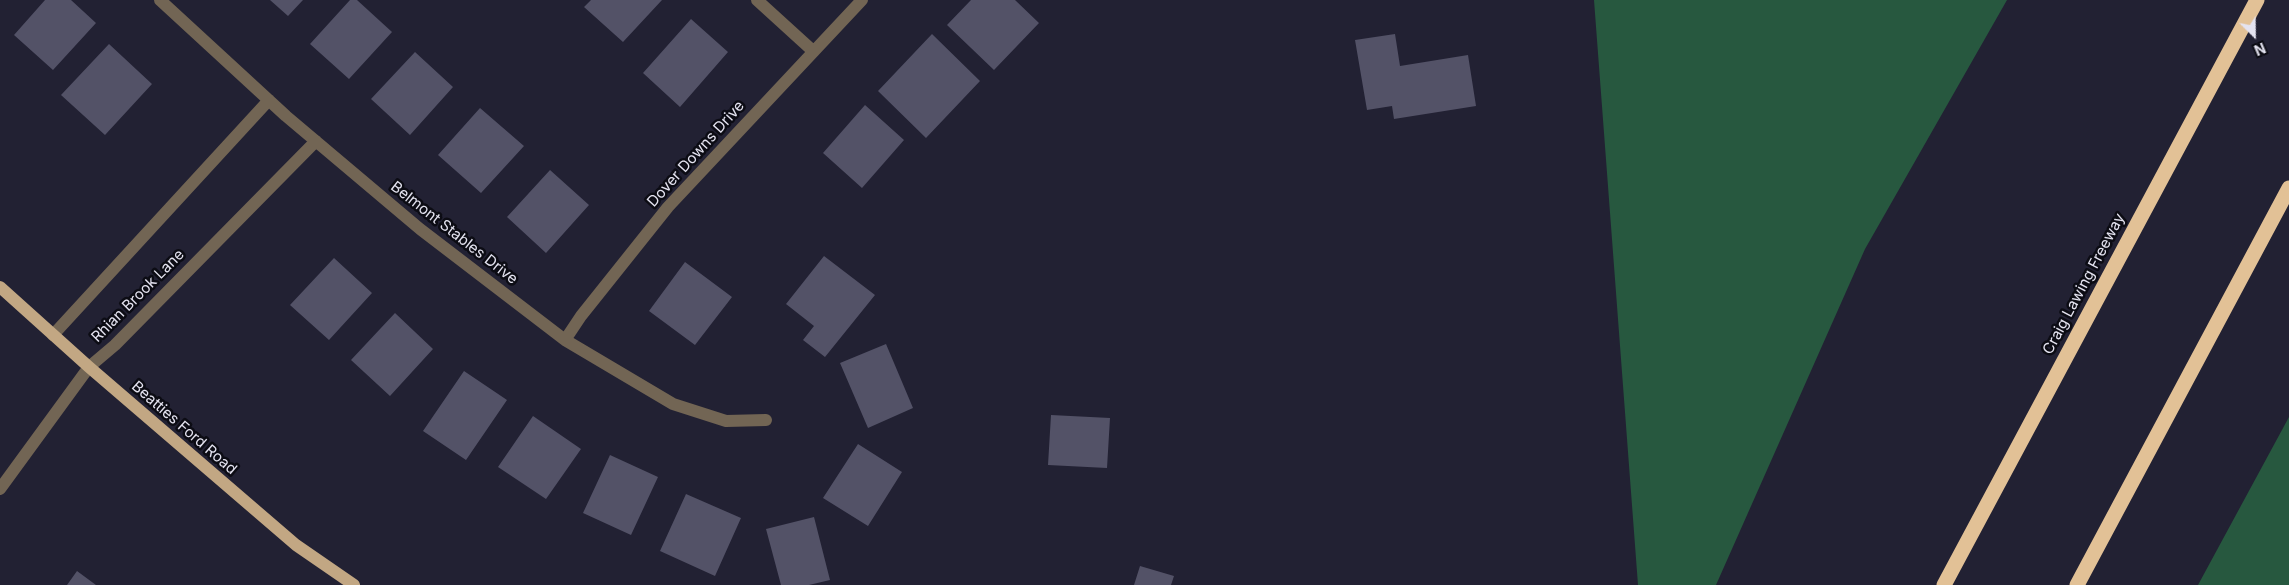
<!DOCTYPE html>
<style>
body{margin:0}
#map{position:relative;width:2289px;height:585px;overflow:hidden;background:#222133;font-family:Inter,sans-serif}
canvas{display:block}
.north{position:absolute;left:2229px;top:10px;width:50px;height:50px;-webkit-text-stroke:4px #0c0c14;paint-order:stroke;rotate:157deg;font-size:14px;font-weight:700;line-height:20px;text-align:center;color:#e4e3f0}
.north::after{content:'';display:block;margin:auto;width:18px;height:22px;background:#e4e3f0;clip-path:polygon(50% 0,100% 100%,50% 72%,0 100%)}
</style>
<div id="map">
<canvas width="2289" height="585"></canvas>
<div class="north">N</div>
</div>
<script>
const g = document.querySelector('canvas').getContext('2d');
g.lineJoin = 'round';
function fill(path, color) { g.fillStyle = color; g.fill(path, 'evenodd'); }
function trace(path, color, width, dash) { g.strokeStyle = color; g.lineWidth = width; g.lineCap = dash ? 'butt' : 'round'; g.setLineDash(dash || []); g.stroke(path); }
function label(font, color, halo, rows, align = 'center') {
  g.font = font + ' Inter,sans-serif'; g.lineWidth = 5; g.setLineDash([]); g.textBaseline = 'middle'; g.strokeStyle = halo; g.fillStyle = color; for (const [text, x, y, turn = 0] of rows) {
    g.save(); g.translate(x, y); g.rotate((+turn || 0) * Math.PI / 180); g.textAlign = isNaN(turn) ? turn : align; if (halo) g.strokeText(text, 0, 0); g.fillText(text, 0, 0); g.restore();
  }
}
fill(new Path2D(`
 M 1594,0 L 2007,0 L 1865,249 L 1716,585 L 1638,585 Z
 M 2289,417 L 2289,585 L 2198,585 Z`), '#27583f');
fill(new Path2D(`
 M 45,0 L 71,0 L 96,23 L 53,70 L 14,35 Z
 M 270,0 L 303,0 L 288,16 Z
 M 350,0 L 357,0 L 392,32 L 349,79 L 310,44 Z
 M 591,0 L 662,0 L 623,42 L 584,7 Z
 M 971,0 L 1015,0 L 1039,23 L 994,70 L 947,25 Z
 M 691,19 L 728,52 L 680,107 L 643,73 Z
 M 932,34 L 980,81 L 926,138 L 878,91 Z
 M 1395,34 L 1400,66 L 1468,55 L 1476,106 L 1394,119 L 1392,106 L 1367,110 L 1355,40 Z
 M 109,44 L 152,84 L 105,135 L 61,95 Z
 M 415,52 L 453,87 L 410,135 L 371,99 Z
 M 865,105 L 904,140 L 862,188 L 823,153 Z
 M 480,108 L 524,146 L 481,193 L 438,155 Z
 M 550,170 L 589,205 L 546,253 L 507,217 Z
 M 824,256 L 875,295 L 825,357 L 803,340 L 814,326 L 786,304 Z
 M 334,258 L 372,293 L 329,340 L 290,305 Z
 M 685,262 L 732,297 L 695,345 L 649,311 Z
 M 395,313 L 433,349 L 390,396 L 351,360 Z
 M 886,344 L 913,408 L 868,428 L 840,363 Z
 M 464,371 L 507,400 L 466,460 L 423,431 Z
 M 1051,415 L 1110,418 L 1107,468 L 1048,465 Z
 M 533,416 L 581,449 L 546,499 L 498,467 Z
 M 858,444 L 902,472 L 868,526 L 823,498 Z
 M 610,455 L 658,477 L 631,535 L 583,513 Z
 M 686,494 L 741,518 L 715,576 L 660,551 Z
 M 814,517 L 830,580 L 809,585 L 781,585 L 766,529 Z
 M 1140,566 L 1174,576 L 1171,585 L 1134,585 Z
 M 77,571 L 96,585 L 67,585 Z`), '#535267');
trace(new Path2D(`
 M 160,0 L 286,116 L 420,229 L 565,340 L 673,404 L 726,421 L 766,420
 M 757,0 L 813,51
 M 53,335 L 269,100
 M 565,340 L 581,316 L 668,207 L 862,0
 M 0,489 L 89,367 L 115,345 L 316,141`), '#726554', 12);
trace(new Path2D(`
 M 0,287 L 89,367 L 296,545 L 354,585`), '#c2a783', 12);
trace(new Path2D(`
 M 1944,585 L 2257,0
 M 2077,585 L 2289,188`), '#e2c196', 15);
label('15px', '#e4e3f0', '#0c0c14', [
 ["Dover Downs Drive",696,154,-48],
 ["Belmont Stables Drive",454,233,38],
 ["Craig Lawing Freeway",2084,284,-62],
 ["Rhian Brook Lane",138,296,-45],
 ["Beatties Ford Road",184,428,41]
]);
</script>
